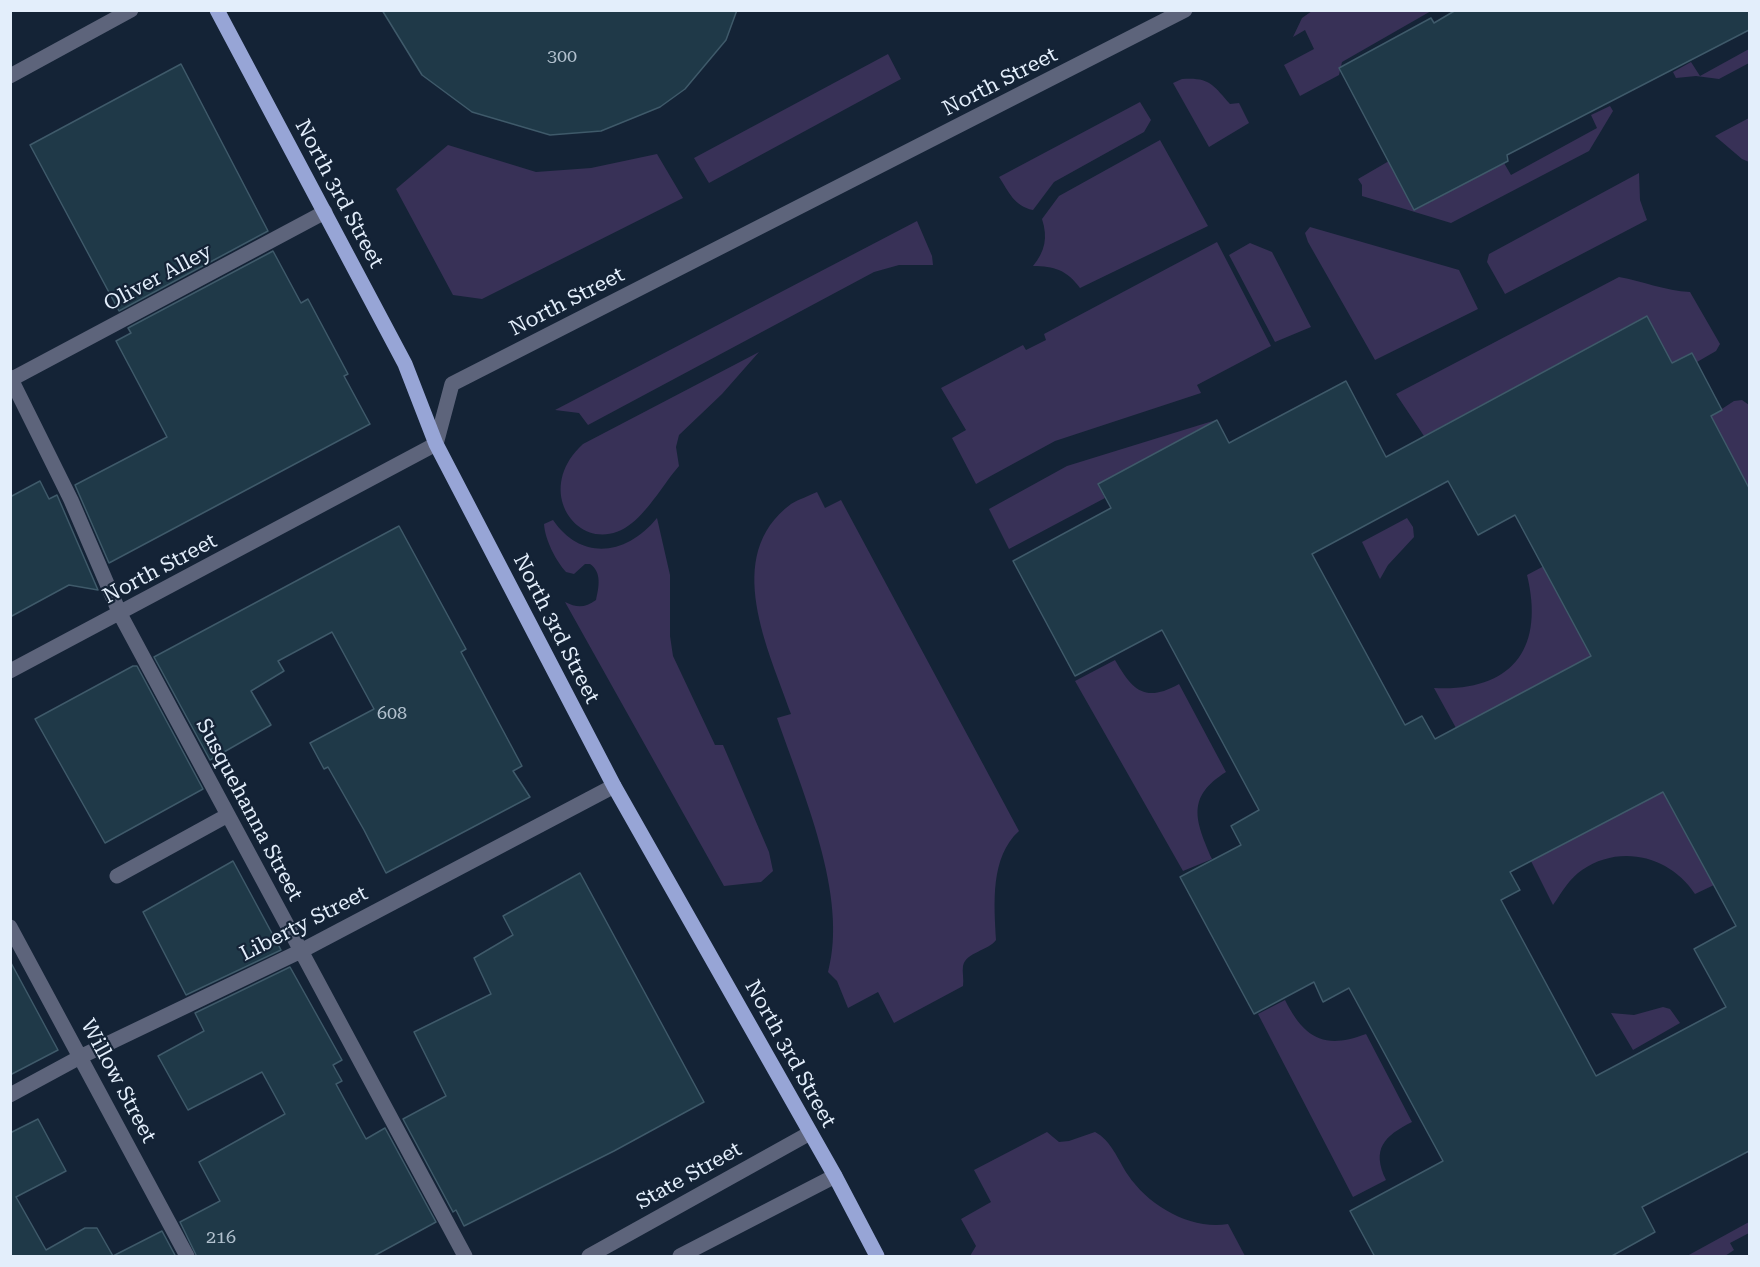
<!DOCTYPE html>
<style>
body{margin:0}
#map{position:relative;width:1760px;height:1267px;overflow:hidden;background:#142336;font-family:"Roboto Serif",serif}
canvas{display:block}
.frame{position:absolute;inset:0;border:12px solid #e3eefb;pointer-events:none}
</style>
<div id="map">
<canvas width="1760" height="1267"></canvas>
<div class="frame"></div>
</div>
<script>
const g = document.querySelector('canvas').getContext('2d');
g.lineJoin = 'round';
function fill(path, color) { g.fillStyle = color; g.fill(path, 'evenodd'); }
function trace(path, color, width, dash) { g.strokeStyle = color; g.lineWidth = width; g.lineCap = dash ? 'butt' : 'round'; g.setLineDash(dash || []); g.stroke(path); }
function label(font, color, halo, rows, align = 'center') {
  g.font = font + ' "Roboto Serif",serif'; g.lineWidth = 4.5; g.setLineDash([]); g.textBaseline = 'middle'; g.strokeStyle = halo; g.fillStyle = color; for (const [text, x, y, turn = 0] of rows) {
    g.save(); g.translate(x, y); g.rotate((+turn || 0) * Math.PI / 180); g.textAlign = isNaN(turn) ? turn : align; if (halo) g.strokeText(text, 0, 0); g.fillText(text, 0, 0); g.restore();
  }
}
fill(new Path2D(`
 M 1312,11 L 1431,11 L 1342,62 L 1339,75 L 1300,96 L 1284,65 L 1314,49 L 1305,30 L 1293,37 L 1302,18 Z
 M 1749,49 L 1749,63 L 1719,79 L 1696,76 L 1676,78 L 1673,72 L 1691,62 L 1700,76 Z
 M 888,54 L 901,79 L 709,183 L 694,158 Z
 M 1182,79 C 1210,77 1213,85 1230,104 L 1239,103 L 1249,123 L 1209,147 L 1173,83 Z
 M 1140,102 L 1151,120 L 1144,132 L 1054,182 L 1033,210 C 1014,206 1009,192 999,177 Z
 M 1610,106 L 1613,111 L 1589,151 L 1451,223 L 1362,196 L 1362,185 L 1358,179 L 1389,161 L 1415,210 L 1504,163 L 1511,175 L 1597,128 L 1591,115 Z
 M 1749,118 L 1749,162 L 1742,159 L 1715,136 Z
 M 1160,140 L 1208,226 L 1080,288 C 1067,270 1054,266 1033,266 C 1045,251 1048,238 1042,219 L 1059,196 Z
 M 448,145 L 536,172 L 591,168 L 657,154 L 683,198 L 482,299 L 453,295 L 396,189 Z
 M 1639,173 L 1640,200 L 1647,220 L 1505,294 L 1487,262 L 1489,254 Z
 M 917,221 L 932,256 L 933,265 L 899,265 L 874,272 L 588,425 L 579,413 L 555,410 Z
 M 1310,227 L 1459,270 L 1478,309 L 1375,360 L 1308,242 L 1305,233 Z
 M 1217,242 L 1271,346 L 1197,385 L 1201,393 L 1055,441 L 976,484 L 952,438 L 966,430 L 941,388 L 1023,345 L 1026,350 L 1046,340 L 1044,334 Z
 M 1250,243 L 1272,252 L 1311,327 L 1275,342 L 1229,255 Z
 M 1619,277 C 1643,281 1665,291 1690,292 L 1720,344 L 1716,351 L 1697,362 L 1691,353 L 1672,363 L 1646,316 L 1424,436 L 1396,394 Z
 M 759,352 L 722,394 L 679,435 L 676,447 L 679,466 C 665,482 649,510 632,523 C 584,562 529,493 583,444 Z
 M 1742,400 L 1749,405 L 1749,488 L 1711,416 L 1734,401 Z
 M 1216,420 L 1098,485 L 1105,498 L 1009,549 L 989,509 L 1067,466 Z
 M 817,492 L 825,508 L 841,500 L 1019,831 C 990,857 994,904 996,940 C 988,951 966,952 963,966 C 962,972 964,979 963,986 L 894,1023 L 878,992 L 848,1008 L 837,981 L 828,972 C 849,896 802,791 777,718 L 791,714 C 769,650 721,556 791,504 C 799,499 809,496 817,492 Z
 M 657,518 L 670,575 L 670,636 L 673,656 L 715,745 L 723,745 L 769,852 L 773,871 L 761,882 L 724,886 L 565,602 C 577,608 585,608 596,600 C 599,587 602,572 590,564 L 585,564 L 574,574 L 566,572 C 556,561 545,540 544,524 L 553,520 C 582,562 627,555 657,518 Z
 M 1407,518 L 1413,527 L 1414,537 L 1388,565 L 1380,579 L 1362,542 Z
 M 1544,566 L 1591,656 L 1456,728 L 1434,688 C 1512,692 1545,649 1527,575 Z
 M 1115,660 C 1133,691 1145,703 1179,684 L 1226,772 C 1186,797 1195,820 1212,859 L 1183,871 L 1075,681 Z
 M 1663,792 L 1714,885 L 1695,894 C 1671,857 1621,843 1582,870 C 1569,879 1562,892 1553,905 L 1531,861 Z
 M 1285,1000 C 1304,1038 1324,1050 1366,1034 L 1412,1122 C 1384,1136 1371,1149 1386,1180 L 1353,1197 L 1258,1014 Z
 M 1663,1007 L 1670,1009 L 1680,1023 L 1633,1050 L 1611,1013 L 1634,1015 Z
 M 1047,1132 L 1059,1142 L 1069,1141 L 1095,1132 C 1111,1140 1118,1160 1128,1175 C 1149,1206 1190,1230 1228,1224 L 1245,1256 L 970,1256 L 976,1246 L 961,1219 L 991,1202 L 974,1170 Z
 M 1749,1222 L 1749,1233 L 1730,1243 L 1734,1250 L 1725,1256 L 1687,1256 Z`), '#383157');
const building = new Path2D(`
 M 382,10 L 737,10 L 726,40 L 685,89 L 660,107 L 601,131 L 550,135 L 472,112 L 422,75 Z
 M 1456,10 L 1749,10 L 1749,30 L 1507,155 L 1508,161 L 1414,210 L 1339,68 L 1431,18 L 1434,23 Z
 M 181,64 L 268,231 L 119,311 L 30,145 Z
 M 273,251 L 301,303 L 308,299 L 348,374 L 344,376 L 370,424 L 109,563 L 75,485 L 167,437 L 116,341 L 131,333 L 128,328 Z
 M 1647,316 L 1672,363 L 1692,353 L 1722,410 L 1711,416 L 1749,488 L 1749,1151 L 1642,1207 L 1655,1232 L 1610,1257 L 1375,1257 L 1350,1211 L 1443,1161 L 1349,988 L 1323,1002 L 1314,982 L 1254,1014 L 1180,877 L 1241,845 L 1231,826 L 1259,810 L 1162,630 L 1075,676 L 1013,561 L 1111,508 L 1098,484 L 1217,420 L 1229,443 L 1346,381 L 1386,457 ZM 1448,481 L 1478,535 L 1515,515 L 1591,656 L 1435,739 L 1422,716 L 1405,725 L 1312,554 ZM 1663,792 L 1736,926 L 1694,949 L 1726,1007 L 1596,1076 L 1501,900 L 1520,890 L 1510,872 Z
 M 40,481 L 49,499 L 57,495 L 98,590 L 69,585 L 10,617 L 10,497 Z
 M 399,526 L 466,649 L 461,652 L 522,766 L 513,771 L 530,797 L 386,873 L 364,830 L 328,767 L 324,769 L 310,743 L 374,709 L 332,632 L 278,661 L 284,671 L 251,691 L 271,725 L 210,760 L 154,657 Z
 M 133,666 L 137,666 L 203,789 L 105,843 L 35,719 Z
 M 233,861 L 281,950 L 186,995 L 143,912 Z
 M 580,873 L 704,1102 L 614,1151 L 464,1226 L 456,1210 L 453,1212 L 403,1119 L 446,1096 L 414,1032 L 491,994 L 474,958 L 513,935 L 503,916 Z
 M 10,961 L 58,1050 L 10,1075 Z
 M 290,967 L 342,1060 L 333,1065 L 342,1081 L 336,1084 L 366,1139 L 385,1128 L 436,1222 L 372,1257 L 197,1257 L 180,1222 L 220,1201 L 199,1162 L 285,1114 L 262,1072 L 188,1110 L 158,1056 L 204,1031 L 195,1013 Z
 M 38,1119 L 66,1171 L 16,1197 L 46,1250 L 85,1228 L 97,1228 L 113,1256 L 162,1231 L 176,1257 L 10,1257 L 10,1133 Z`);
fill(building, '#1f3948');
trace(building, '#3f5a6a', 1.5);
trace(new Path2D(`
 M 10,76 L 131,10
 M 10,377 L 71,500 L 120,614 L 465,1256
 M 10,380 L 325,212
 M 10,671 L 436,444 L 452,384 L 1185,10
 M 117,876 L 228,815
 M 10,927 L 187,1256
 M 10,1095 L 82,1056 L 301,951 L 614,786
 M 589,1256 L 810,1133
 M 680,1256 L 835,1176`), '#5d647b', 15);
trace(new Path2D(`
 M 217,10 L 405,364 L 436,444 L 614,786 L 835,1176 L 877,1256`), '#97a5d6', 15);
label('18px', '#b2c1ce', null, [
 ["300",562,57],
 ["608",392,714],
 ["216",221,1238]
]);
label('21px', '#e3eefb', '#142336', [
 ["North Street",1000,82,-27],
 ["North 3rd Street",339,194,62],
 ["Oliver Alley",158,278,-28],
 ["North Street",567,302,-27],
 ["North Street",160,569,-28],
 ["North 3rd Street",556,629,63],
 ["Susquehanna Street",249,810,62],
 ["Liberty Street",304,924,-27],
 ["North 3rd Street",790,1054,61],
 ["Willow Street",118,1081,62],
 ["State Street",689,1176,-29]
]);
</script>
